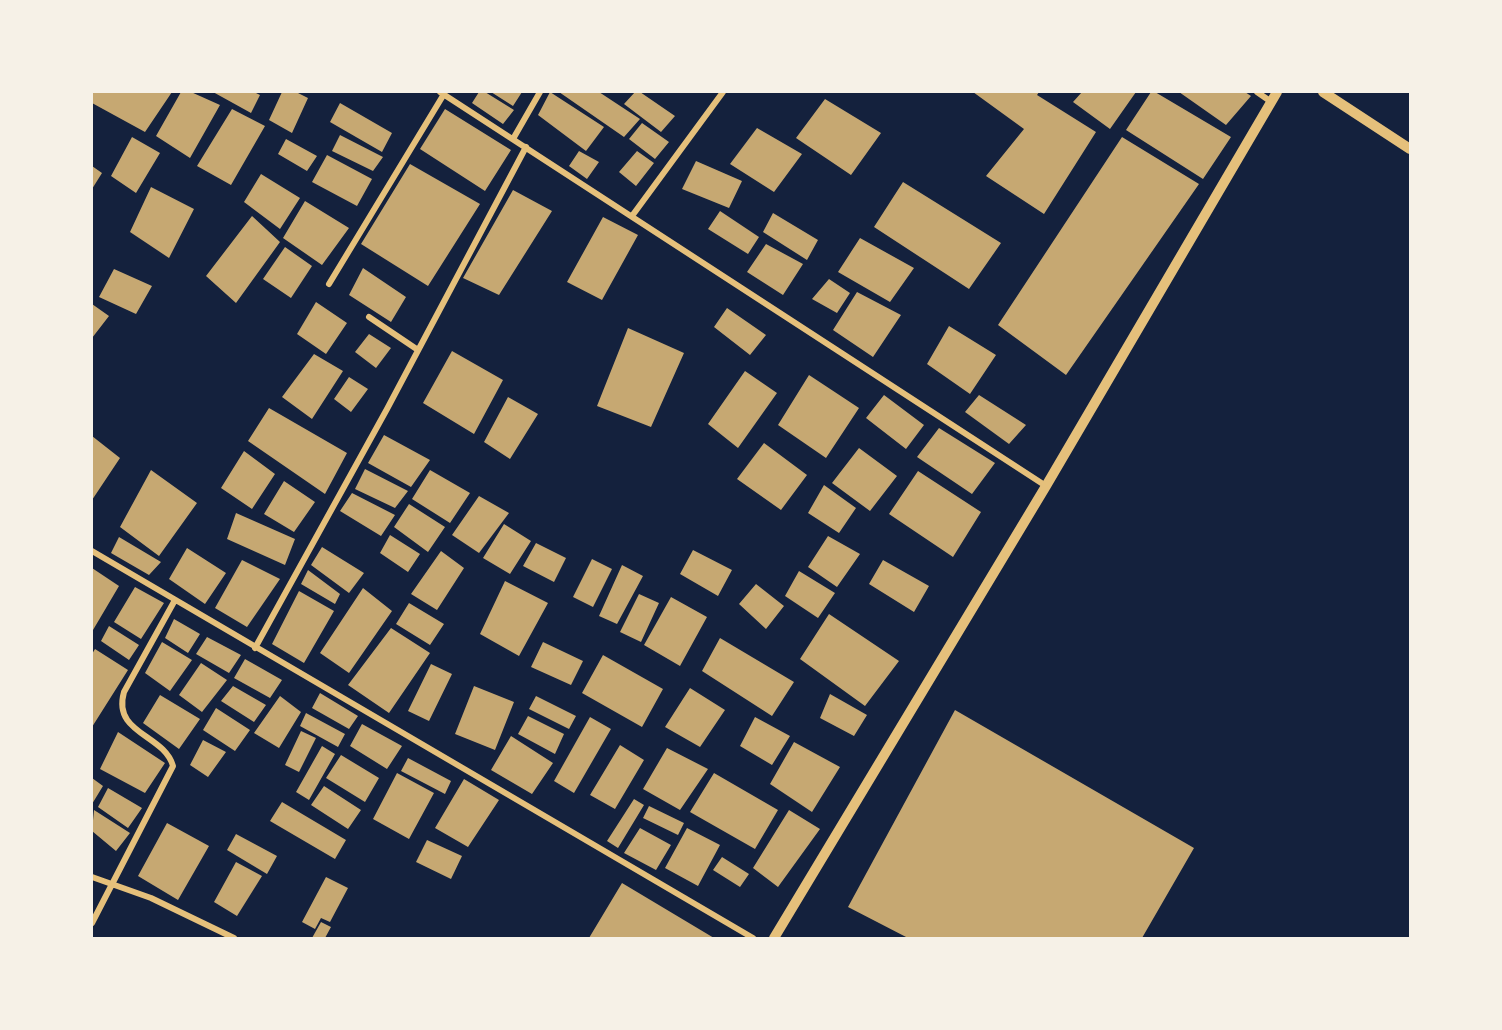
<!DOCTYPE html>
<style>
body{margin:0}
#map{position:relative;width:1502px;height:1030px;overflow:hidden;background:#14213d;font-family:"Fira Sans Condensed",sans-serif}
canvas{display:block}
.frame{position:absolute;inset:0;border:93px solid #f6f1e7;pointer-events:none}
</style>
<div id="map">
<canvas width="1502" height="1030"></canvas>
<div class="frame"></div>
</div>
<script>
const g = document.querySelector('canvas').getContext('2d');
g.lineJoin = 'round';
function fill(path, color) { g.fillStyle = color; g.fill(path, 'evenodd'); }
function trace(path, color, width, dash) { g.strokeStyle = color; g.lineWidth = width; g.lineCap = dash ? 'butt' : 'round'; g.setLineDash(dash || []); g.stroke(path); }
fill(new Path2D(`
 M 92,92 L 172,92 L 145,132 L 92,103 Z
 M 181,92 L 191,92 L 220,105 L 190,158 L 156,136 Z
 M 213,92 L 254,92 L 260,95 L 251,113 Z
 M 282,92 L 296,92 L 308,98 L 292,133 L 269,120 Z
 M 479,92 L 485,92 L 514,110 L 503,124 L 472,103 Z
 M 491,92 L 522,92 L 513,106 Z
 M 550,92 L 604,127 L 586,151 L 538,115 Z
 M 559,92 L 599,92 L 640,119 L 624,137 Z
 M 635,92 L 640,92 L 675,116 L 661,132 L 624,104 Z
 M 973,92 L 1039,92 L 1037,95 L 1096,132 L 1044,214 L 986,176 L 1024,129 Z
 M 1082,92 L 1136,92 L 1110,129 L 1073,102 Z
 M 1151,92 L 1155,92 L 1231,137 L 1203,179 L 1126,130 Z
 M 1179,92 L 1245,92 L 1251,96 L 1226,125 Z
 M 825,99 L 881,133 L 851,175 L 796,138 Z
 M 340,103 L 392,133 L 382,152 L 330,122 Z
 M 232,109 L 265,126 L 231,185 L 197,166 Z
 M 445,109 L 511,150 L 485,191 L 420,149 Z
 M 642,123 L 669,142 L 655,159 L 629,139 Z
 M 757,128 L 802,154 L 774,192 L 730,164 Z
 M 340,135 L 383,157 L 373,171 L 332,151 Z
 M 132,137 L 160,153 L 136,193 L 111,176 Z
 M 1122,137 L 1199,184 L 1066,375 L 998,325 Z
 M 286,139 L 317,156 L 307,171 L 278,154 Z
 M 579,151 L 599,162 L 587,179 L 569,166 Z
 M 637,151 L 654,163 L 636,186 L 619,172 Z
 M 327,155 L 372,179 L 357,206 L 312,182 Z
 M 696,161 L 742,181 L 729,208 L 682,189 Z
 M 410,164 L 480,204 L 428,286 L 361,244 Z
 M 92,166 L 102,173 L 92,189 Z
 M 261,174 L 300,198 L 280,229 L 244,202 Z
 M 903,182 L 1001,243 L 969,289 L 874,227 Z
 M 151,187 L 194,209 L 169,258 L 130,232 Z
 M 513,190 L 552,211 L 499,295 L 463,278 Z
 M 305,201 L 349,228 L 322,265 L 283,238 Z
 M 720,211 L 759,237 L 748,254 L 708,229 Z
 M 773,213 L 818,240 L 807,260 L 763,232 Z
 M 252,216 L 280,242 L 236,303 L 206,276 Z
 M 603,217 L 638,235 L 602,300 L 567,282 Z
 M 860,238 L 914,268 L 890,302 L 838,272 Z
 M 766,244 L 803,264 L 783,295 L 747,272 Z
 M 285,247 L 312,266 L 291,298 L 263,279 Z
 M 363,268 L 406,297 L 391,322 L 349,295 Z
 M 114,269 L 152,286 L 136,314 L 99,297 Z
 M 829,279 L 850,293 L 837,313 L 812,299 Z
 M 857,292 L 901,315 L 873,357 L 833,330 Z
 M 316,302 L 347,323 L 326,354 L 297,334 Z
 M 92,304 L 109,316 L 92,338 Z
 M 727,308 L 766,335 L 750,355 L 714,327 Z
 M 949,326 L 996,355 L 970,394 L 927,364 Z
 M 628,328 L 684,353 L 651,427 L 597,406 Z
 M 369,334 L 391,348 L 376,368 L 355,352 Z
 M 452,351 L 503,380 L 474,434 L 423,403 Z
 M 314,354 L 343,371 L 312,419 L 282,397 Z
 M 745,371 L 777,393 L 738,448 L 708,424 Z
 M 809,375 L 859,408 L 826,458 L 778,425 Z
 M 349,377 L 368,389 L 351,412 L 334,399 Z
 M 884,395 L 924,425 L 906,449 L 866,418 Z
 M 979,395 L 1026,425 L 1009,444 L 965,412 Z
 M 508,397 L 538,414 L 510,459 L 484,442 Z
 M 269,408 L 347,453 L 325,494 L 248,441 Z
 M 939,428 L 995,463 L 972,494 L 917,457 Z
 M 384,435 L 430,460 L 411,487 L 368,463 Z
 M 92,436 L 120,458 L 92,500 Z
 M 764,443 L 807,475 L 781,510 L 737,479 Z
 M 859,448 L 897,476 L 870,511 L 832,483 Z
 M 244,451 L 275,474 L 252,509 L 221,488 Z
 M 365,469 L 408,491 L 395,508 L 355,489 Z
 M 151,470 L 197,503 L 159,556 L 120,527 Z
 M 430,470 L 470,493 L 450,523 L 412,499 Z
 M 918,471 L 981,512 L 953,557 L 889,514 Z
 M 284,481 L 315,502 L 294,532 L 264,514 Z
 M 824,485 L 856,508 L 839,533 L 808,513 Z
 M 352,493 L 395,515 L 381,536 L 340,511 Z
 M 479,496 L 509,513 L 479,553 L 452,535 Z
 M 409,504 L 445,527 L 428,552 L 394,527 Z
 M 236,513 L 295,539 L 285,565 L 227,539 Z
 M 504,524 L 531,541 L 510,574 L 483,558 Z
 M 390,535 L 420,554 L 408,572 L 380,553 Z
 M 828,536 L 860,554 L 837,587 L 808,567 Z
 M 119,537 L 161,562 L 149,575 L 111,553 Z
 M 536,543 L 566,558 L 554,582 L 523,566 Z
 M 322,547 L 364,573 L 349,593 L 311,565 Z
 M 187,548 L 226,573 L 205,604 L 169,579 Z
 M 693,550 L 732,570 L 718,596 L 680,574 Z
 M 441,551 L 464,568 L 437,610 L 411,594 Z
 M 592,559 L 612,569 L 593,607 L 573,597 Z
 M 242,560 L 280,579 L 247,627 L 215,608 Z
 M 883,560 L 929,586 L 914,612 L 869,584 Z
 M 622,565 L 643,576 L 617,624 L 599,616 Z
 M 92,568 L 119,586 L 93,630 L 92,629 Z
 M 308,570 L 340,594 L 335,604 L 301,584 Z
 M 799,571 L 835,593 L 818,618 L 785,596 Z
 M 505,581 L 548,603 L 519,656 L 480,634 Z
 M 756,584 L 784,606 L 766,629 L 739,604 Z
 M 135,587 L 164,603 L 141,639 L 114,622 Z
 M 363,588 L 392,611 L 349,673 L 320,653 Z
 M 299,591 L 334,611 L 304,663 L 272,644 Z
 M 639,594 L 659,603 L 641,642 L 620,632 Z
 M 671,597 L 707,617 L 680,666 L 644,645 Z
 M 409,603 L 444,624 L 430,645 L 396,624 Z
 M 829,614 L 899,661 L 865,706 L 800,659 Z
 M 174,619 L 200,634 L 188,653 L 165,638 Z
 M 109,626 L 139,645 L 129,660 L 101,641 Z
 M 391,628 L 430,653 L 389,713 L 348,685 Z
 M 207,637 L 241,655 L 229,673 L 196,654 Z
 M 720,638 L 794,682 L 772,716 L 702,671 Z
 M 162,642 L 192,660 L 170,691 L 145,673 Z
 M 543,642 L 583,661 L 571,685 L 531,667 Z
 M 95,649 L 128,670 L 92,727 L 92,654 Z
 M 603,655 L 663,689 L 642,727 L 582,693 Z
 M 245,659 L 282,680 L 270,698 L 234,678 Z
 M 201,663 L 227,680 L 202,712 L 179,695 Z
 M 431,664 L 452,674 L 429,721 L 408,711 Z
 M 233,686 L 266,705 L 254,722 L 221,701 Z
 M 474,686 L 514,702 L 495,750 L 455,734 Z
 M 690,688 L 725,710 L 700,747 L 665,727 Z
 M 320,693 L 358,716 L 349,729 L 312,708 Z
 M 830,694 L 867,715 L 854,736 L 820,718 Z
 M 160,695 L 200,719 L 179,749 L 143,723 Z
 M 280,696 L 301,712 L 279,748 L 254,733 Z
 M 536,696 L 576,716 L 569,729 L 529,709 Z
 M 216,708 L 250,730 L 235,751 L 203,730 Z
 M 955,710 L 1194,848 L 1142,938 L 908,938 L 848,907 Z
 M 306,713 L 345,734 L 338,747 L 300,726 Z
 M 528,716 L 564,734 L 555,754 L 518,734 Z
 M 590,717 L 611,729 L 574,793 L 554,781 Z
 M 755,717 L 790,736 L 772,765 L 740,746 Z
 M 362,724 L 402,746 L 387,769 L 350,746 Z
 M 301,731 L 316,738 L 299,772 L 285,765 Z
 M 118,732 L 165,763 L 145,793 L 100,769 Z
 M 511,736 L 553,763 L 532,794 L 491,770 Z
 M 203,740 L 226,752 L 208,777 L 190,765 Z
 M 794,742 L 840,767 L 812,812 L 770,784 Z
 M 620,745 L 644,760 L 615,809 L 590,795 Z
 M 322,746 L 335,754 L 309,800 L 296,792 Z
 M 667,748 L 708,769 L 680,810 L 643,789 Z
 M 341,755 L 379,778 L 365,802 L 326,778 Z
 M 408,758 L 451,781 L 445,794 L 401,771 Z
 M 397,773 L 434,793 L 409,839 L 373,819 Z
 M 714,773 L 778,810 L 755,849 L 690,812 Z
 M 92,778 L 103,786 L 92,804 Z
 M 464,779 L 499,800 L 468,847 L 435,828 Z
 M 324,786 L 361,810 L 348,829 L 311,805 Z
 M 108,788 L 142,808 L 128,828 L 98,807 Z
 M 634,799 L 644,805 L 618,848 L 607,841 Z
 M 282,802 L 346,840 L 335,859 L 270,821 Z
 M 649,806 L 684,823 L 678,835 L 643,818 Z
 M 94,810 L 130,833 L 116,851 L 92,831 Z
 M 789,810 L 820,829 L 778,887 L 753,868 Z
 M 167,823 L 209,846 L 178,900 L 138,876 Z
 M 640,828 L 671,845 L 656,870 L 624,853 Z
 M 687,828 L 720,845 L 698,886 L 665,868 Z
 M 236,834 L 277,856 L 267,874 L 227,850 Z
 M 427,840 L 462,856 L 451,879 L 416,862 Z
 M 722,857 L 749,874 L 740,887 L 713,870 Z
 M 236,862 L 262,876 L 237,916 L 214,902 Z
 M 326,877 L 348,888 L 330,922 L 321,918 L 315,929 L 302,922 Z
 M 622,883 L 714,938 L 589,938 Z
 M 321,922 L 331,927 L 325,938 L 312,938 Z`), '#c6a872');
trace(new Path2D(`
 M 440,92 L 1046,486
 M 1257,92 L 1270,101
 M 513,139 L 540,92
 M 632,216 L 723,92
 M 329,284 L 444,94
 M 369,317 L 418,350
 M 92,551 L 753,938
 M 255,648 L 387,409 L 526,147
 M 92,877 L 151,898 L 234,938
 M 92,923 L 173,766 C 164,734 112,734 124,692 L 175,600`), '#e5c07b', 6);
trace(new Path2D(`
 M 1323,92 L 1410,149
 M 774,938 L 1046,486 L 1277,92`), '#e5c07b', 10);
</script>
